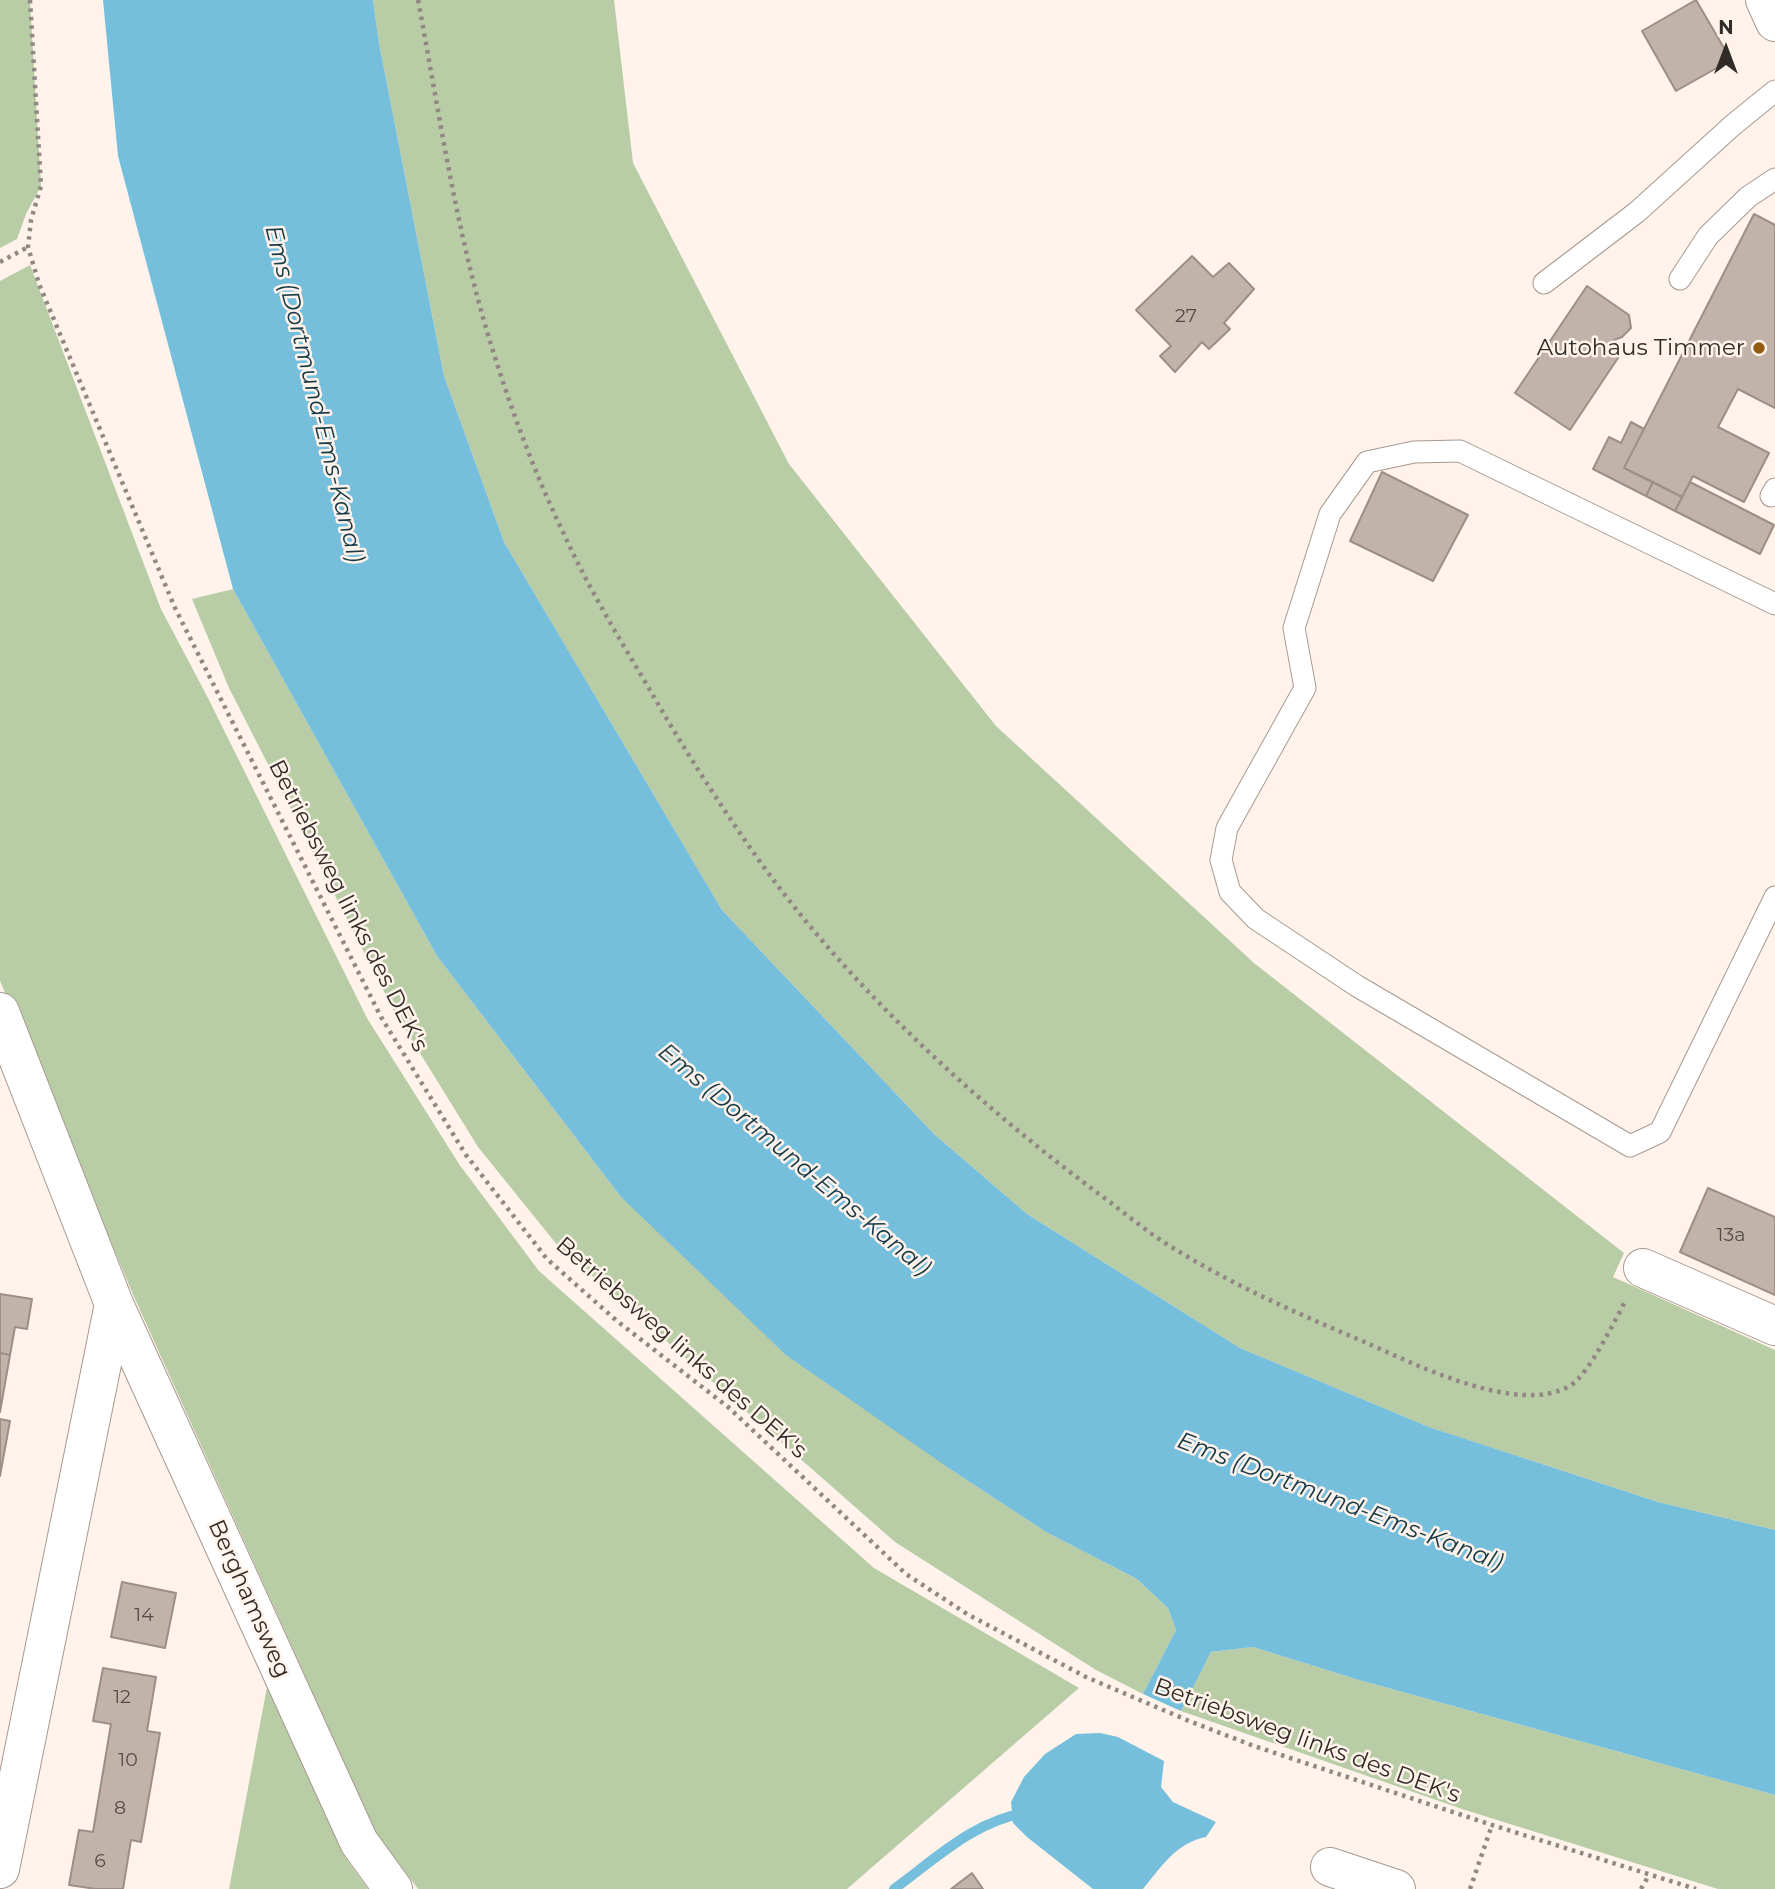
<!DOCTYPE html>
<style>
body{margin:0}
#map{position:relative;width:1775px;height:1889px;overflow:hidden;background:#fff3eb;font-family:Montserrat,sans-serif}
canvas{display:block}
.north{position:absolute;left:1691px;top:14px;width:70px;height:70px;-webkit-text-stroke:5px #fff3eb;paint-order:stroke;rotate:0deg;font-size:19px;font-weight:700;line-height:28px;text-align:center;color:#312c28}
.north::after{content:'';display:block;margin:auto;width:24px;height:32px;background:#312c28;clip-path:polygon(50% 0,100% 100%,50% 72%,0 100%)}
</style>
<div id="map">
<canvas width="1775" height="1889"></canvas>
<div class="north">N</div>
</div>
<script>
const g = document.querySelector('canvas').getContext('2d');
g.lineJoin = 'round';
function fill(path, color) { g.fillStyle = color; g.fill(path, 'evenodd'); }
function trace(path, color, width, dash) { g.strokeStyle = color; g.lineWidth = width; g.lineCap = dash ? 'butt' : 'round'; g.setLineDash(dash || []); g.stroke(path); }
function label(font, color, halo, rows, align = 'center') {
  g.font = font + ' Montserrat,sans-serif'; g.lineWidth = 5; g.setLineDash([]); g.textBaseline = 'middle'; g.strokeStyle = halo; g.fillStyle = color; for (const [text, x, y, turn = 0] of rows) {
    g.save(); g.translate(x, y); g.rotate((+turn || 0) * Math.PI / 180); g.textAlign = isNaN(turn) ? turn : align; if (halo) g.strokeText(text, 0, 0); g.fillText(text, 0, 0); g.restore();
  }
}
fill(new Path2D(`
 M 0,0 L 30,0 L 41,186 L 26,214 L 17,239 L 0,248 Z
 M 373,0 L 614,0 L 633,163 L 789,464 L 996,726 L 1254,963 L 1624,1253 L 1613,1277 L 1775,1350 L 1775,1530 L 1658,1502 L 1429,1427 L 1240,1348 L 1027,1214 L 934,1134 L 722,910 L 504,542 L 444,376 L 379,43 Z
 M 30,265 L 161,609 L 208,698 L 367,1018 L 459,1164 L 539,1271 L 874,1568 L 1079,1688 L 847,1889 L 418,1889 L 376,1833 L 135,1299 L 0,981 L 0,281 Z
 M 233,589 L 437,956 L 621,1197 L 953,1471 L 1046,1532 L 1137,1579 L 1168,1608 L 1176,1630 L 1143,1694 L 1096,1670 L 895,1542 L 558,1246 L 478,1147 L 394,1011 L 229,688 L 192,599 Z
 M 1253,1647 L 1359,1680 L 1775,1795 L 1775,1889 L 1718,1889 L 1462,1809 L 1181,1711 L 1211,1652 Z
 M 267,1687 L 345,1857 L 368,1889 L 229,1889 Z`), '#b8cca6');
fill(new Path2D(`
 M 103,0 L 373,0 L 379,43 L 444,376 L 504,542 L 722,910 L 934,1134 L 1027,1214 L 1240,1348 L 1429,1427 L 1658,1502 L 1775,1530 L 1775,1795 L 1359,1680 L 1253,1647 L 1211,1652 L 1181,1711 L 1143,1694 L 1176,1630 L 1168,1608 L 1137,1579 L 1046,1532 L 953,1471 L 786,1355 L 621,1197 L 437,956 L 233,589 L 118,156 Z
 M 1100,1733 L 1118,1737 L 1164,1761 L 1161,1787 L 1173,1802 L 1216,1822 L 1206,1837 C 1176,1843 1161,1867 1143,1889 L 1093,1889 L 1027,1837 L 1013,1823 L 1011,1802 L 1024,1777 L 1045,1754 L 1076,1734 Z`), '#75bedc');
trace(new Path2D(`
 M 894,1889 C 934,1860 975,1820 1026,1813`), '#75bedc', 10);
const building = new Path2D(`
 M 1696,0 L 1731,60 L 1676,91 L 1642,31 Z
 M 1754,214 L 1775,225 L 1775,408 L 1738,389 L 1718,427 L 1769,453 L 1744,502 L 1693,476 L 1682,497 L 1624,468 Z
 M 1192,256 L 1213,277 L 1229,263 L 1254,289 L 1224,323 L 1230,329 L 1209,349 L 1202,342 L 1175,372 L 1160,356 L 1171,346 L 1136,310 Z
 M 1587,286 L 1629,315 L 1631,328 L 1622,337 L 1614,340 L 1609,347 L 1620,355 L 1570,430 L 1515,393 Z
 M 1631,422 L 1644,429 L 1624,468 L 1653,482 L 1646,496 L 1593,469 L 1609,437 L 1621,443 Z
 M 1382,472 L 1468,515 L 1433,581 L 1350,541 Z
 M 1653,482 L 1682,497 L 1675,511 L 1646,496 Z
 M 1690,482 L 1774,525 L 1760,554 L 1675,511 Z
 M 1708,1188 L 1775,1217 L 1775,1295 L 1680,1252 Z
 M 0,1294 L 32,1299 L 27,1329 L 15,1327 L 10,1355 L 0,1353 Z
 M 0,1353 L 10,1355 L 0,1412 Z
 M 0,1419 L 10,1421 L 0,1476 Z
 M 122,1582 L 176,1593 L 165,1648 L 111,1637 Z
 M 103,1668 L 156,1677 L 147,1731 L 160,1733 L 141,1842 L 131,1840 L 123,1889 L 96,1889 L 69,1885 L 79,1830 L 93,1832 L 111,1724 L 93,1721 Z
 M 972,1873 L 983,1889 L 951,1889 Z`);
fill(building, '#c1b3a9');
trace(building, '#9c8f85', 2);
const lane = new Path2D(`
 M 1680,279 L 1708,236 L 1748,197 L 1775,179
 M 1544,283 L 1637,212 L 1733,125 L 1775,91
 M 1771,496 L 1775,489
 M 1775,604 L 1460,451 L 1414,452 L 1367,462 L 1330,514 L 1294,628 L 1305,688 L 1227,828 L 1221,860 L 1230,892 L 1256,919 L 1357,986 L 1630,1146 L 1660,1132 L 1775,897`);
const street = new Path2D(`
 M 1765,0 L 1775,22
 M 0,1012 L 114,1304 L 359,1842 L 393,1889
 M 1643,1268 L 1775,1326
 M 1330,1867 L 1396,1889
 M 0,1869 L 114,1304`);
trace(lane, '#a7998f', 23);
trace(street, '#a7998f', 40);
trace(new Path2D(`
 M 30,0 L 41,186 L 31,220 L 28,247 L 39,284 L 175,608 L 381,1017 L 466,1155 L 547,1259 L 617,1321 L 728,1407 L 906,1574 L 967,1614 L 1086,1677 L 1189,1721 L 1254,1746 L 1492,1825 L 1696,1889
 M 418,0 C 440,117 457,237 493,351 C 512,412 535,474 563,532 C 587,585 617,635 647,685 C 679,741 714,796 751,849 C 843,981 971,1099 1099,1194 C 1121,1210 1142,1228 1165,1243 C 1228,1283 1298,1314 1367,1343 C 1416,1365 1521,1417 1571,1385 C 1589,1374 1615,1320 1626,1300
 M 0,262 L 28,247
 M 1470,1889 L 1492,1825
 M 1641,1889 L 1649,1875`), '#918883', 4.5, [3.5, 5]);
trace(lane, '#fff', 21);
trace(street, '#fff', 38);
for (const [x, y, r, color] of [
 [1759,348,7,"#935c13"]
]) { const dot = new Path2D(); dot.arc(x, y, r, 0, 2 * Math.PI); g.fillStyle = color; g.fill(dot); trace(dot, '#fff3eb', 2.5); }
label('19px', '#554e48', null, [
 ["27",1186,316],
 ["13a",1731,1235],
 ["14",144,1615],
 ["12",122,1697],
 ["10",128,1760],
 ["8",120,1808],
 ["6",100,1861]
]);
label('23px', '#312c28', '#fff3eb', [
 ["Autohaus Timmer",1745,348]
], 'right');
label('23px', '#312c28', '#fff3eb', [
 ["Betriebsweg links des DEK's",348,906,63],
 ["Betriebsweg links des DEK's",681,1348,41],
 ["Berghamsweg",249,1599,66],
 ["Betriebsweg links des DEK's",1307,1741,20]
]);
label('italic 24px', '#173a47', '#fff3eb', [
 ["Ems (Dortmund-Ems-Kanal)",314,394,76],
 ["Ems (Dortmund-Ems-Kanal)",794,1160,40],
 ["Ems (Dortmund-Ems-Kanal)",1340,1502,21]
]);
</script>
